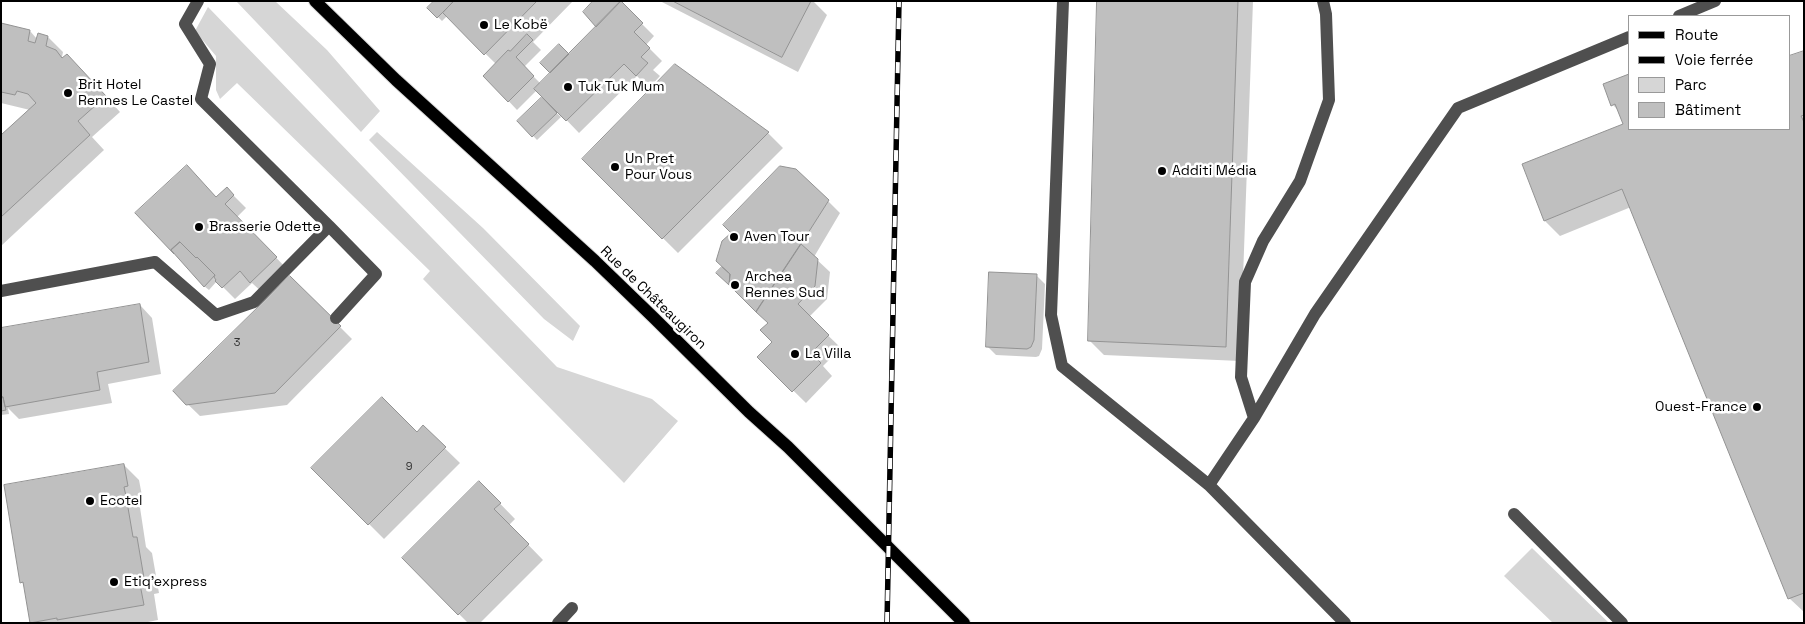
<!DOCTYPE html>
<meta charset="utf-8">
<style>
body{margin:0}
#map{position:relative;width:1805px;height:624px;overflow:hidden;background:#fff;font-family:"Space Grotesk",sans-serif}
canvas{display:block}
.frame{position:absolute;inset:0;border:2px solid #000;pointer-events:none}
.legend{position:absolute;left:1628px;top:15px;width:162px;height:115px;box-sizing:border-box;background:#fff;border:1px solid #999;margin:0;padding:6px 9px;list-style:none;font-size:15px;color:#000}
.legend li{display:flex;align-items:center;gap:10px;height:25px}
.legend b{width:25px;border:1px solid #999}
</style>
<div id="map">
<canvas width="1805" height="624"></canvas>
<div class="frame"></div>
<ul class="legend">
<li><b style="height:6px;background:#000"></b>Route</li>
<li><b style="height:6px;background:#000"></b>Voie ferrée</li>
<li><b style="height:14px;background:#d6d6d6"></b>Parc</li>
<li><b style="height:14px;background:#bfbfbf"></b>Bâtiment</li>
</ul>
</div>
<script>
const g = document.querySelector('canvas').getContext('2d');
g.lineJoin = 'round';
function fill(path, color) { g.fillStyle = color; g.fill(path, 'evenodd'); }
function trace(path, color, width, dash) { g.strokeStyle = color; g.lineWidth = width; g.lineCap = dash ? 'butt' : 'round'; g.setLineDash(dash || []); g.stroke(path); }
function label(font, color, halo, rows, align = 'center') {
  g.font = font + ' "Space Grotesk",sans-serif'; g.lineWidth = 5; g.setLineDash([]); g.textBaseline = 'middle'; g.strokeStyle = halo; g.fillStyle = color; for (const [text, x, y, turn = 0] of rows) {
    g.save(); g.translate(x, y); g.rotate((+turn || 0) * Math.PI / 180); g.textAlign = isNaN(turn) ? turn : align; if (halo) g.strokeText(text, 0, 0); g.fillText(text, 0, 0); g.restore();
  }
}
fill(new Path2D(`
 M 236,1 L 275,1 L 327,50 L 380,111 L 361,132 Z
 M 208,7 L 557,367 L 652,399 L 678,421 L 624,483 L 423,279 L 430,271 L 237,83 L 220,99 L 216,90 L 216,56 L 195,31 Z
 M 377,132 L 483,228 L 580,326 L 573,341 L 544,319 L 369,140 Z
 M 1532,548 L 1609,623 L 1553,623 L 1504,576 Z`), '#d6d6d6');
fill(new Path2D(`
 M 436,1 L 573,1 L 533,42 L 541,50 L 524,67 L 541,84 L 620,2 L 654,36 L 646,45 L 662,61 L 653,70 L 660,76 L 649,88 L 637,76 L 579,133 L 554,107 L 552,109 L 561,117 L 537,140 L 519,121 L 544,97 L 537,90 L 517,110 L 485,76 L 496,64 L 447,16 L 442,21 L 429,8 Z
 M 660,1 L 813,1 L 827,15 L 798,72 Z
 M 1098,1 L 1253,1 L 1240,361 L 1104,355 L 1089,340 Z
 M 1,25 L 30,31 L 37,39 L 39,35 L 48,37 L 63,52 L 62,57 L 82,70 L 120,112 L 92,137 L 104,150 L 1,246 L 1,137 L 30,110 L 1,103 Z
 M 1803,52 L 1804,52 L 1804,612 L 1789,598 L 1631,207 L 1560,236 L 1545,221 L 1524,164 L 1625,124 L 1620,112 L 1613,105 L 1604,85 L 1629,75 L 1629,129 L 1789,129 L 1789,58 Z
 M 768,133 L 783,148 L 678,253 L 583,159 Z
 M 227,189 L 246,208 L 237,217 L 288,270 L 264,294 L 252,283 L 235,299 L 217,281 L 209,290 L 204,286 L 217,198 Z
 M 828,201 L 840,213 L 814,257 L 830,272 L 827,299 L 809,317 L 841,348 L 823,366 L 832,376 L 806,403 L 759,357 L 773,342 L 770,323 L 718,273 L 723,267 Z
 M 1036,275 L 1045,284 L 1042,349 L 1039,356 L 1036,357 L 996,355 L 988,347 Z
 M 290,277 L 352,339 L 287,405 L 200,416 L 174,391 Z
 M 140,305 L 152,318 L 161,374 L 108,384 L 112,403 L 19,419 L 8,408 L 9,414 L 1,415 L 1,399 Z
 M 423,427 L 460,463 L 384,539 L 313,468 L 417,434 Z
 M 124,465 L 139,480 L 143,501 L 139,501 L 146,547 L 152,553 L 159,593 L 154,594 L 158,620 L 143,623 L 32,623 L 25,585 L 21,582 Z
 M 479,482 L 515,519 L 509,525 L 543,560 L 480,623 L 468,623 L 403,558 Z`), '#0003');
const building = new Path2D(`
 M 434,1 L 454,1 L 437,18 L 427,8 Z
 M 454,1 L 537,1 L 484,55 L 443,13 Z
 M 593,1 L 621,1 L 596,27 L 583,12 Z
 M 621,1 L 643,23 L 634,32 L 650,48 L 641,57 L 648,63 L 636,76 L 624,64 L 566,121 L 534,89 Z
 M 673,1 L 811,1 L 782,57 Z
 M 1097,1 L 1238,1 L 1226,347 L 1088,341 Z
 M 1,23 L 30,30 L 28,41 L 35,43 L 38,33 L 48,36 L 46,46 L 56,50 L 62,58 L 67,54 L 106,96 L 78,121 L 90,135 L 1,217 L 1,135 L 36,103 L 28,94 L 17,91 L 15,95 L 1,92 Z
 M 527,34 L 533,40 L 516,57 L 534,76 L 508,102 L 483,76 L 508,50 L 510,51 Z
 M 559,44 L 569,54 L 550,73 L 540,63 Z
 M 1804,51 L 1804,115 L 1801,116 L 1804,122 L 1804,593 L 1788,599 L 1622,189 L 1544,221 L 1522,164 L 1623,124 L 1615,104 L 1611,106 L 1603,84 L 1629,74 L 1629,129 L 1789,129 L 1789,56 Z
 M 675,64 L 769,132 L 662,239 L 582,159 Z
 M 542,97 L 557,113 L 532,137 L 517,121 Z
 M 187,165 L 216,197 L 227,187 L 234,195 L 225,204 L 277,257 L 250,283 L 240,271 L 222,288 L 215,281 L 216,280 L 214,277 L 215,275 L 197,257 L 196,258 L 180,242 L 171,250 L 174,254 L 135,213 Z
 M 780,166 L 796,169 L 829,200 L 801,244 L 756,312 L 729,285 L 730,274 L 716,261 L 722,241 L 731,233 L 723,225 Z
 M 180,242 L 196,258 L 197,257 L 215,275 L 204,287 L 171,250 Z
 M 801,244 L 818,259 L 815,286 L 798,304 L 829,335 L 811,353 L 821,363 L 792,392 L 757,357 L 772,342 L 760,330 L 768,323 L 756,312 Z
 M 722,267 L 730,274 L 729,285 L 716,273 Z
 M 989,272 L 1037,274 L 1034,340 L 1031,347 L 1027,349 L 986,347 Z
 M 290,276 L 341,326 L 275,393 L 186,405 L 173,391 Z
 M 140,304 L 149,362 L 97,372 L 100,390 L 5,407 L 3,397 L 1,398 L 1,328 Z
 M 3,397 L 6,410 L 1,411 L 1,398 Z
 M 382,397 L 417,432 L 423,425 L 446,447 L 368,525 L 311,468 Z
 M 124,464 L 128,486 L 124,487 L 126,496 L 133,537 L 137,537 L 144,578 L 139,579 L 144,605 L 57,620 L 57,618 L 30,623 L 23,582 L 20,583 L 4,485 Z
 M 479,481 L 501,503 L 494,509 L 529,544 L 458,615 L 402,558 Z`);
fill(building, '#bfbfbf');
trace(building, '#939393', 1);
const major = new Path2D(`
 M 315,1 L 396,80 L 595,261 L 654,318 L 749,412 L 788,447 L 964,623`);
trace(major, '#dbdbdb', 14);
trace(new Path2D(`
 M 1063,1 L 1051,315 L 1062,366 L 1209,485
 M 1679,16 L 1715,1
 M 329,226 L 376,274 L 336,318
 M 1,291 L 155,262 L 216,315 L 254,302 L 329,226 L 201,99 L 210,64 L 185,24 L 198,1
 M 1254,418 L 1241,377 L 1245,282 L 1263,241 L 1300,181 L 1329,100 L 1326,14 L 1323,1
 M 1514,514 L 1622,623
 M 558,623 L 572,608
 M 1345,623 L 1209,485 L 1254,418 L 1315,314 L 1458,108 L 1629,37`), '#4f4f4f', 12);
trace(major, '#000', 12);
const rail = new Path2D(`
 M 887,623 L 899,1`);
trace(rail, '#000', 5.5);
trace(rail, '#fff', 4, [11]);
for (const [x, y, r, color] of [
 [484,25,5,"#000"],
 [568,87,5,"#000"],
 [68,93,5,"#000"],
 [615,167,5,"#000"],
 [1162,171,5,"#000"],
 [199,227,5,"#000"],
 [734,237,5,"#000"],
 [735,285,5,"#000"],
 [795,354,5,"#000"],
 [1757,407,5,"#000"],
 [90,501,5,"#000"],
 [114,582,5,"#000"]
]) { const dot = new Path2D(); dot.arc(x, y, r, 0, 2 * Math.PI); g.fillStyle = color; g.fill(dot); trace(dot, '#fff', 2); }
label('11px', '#303030', null, [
 ["3",237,343],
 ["9",409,467]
]);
label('14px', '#000', '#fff', [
 ["Le Kobë",494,25],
 ["Brit Hotel",78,85],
 ["Rennes Le Castel",78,101],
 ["Tuk Tuk Mum",578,87],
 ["Un Pret",625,159],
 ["Pour Vous",625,175],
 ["Additi Média",1172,171],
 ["Brasserie Odette",209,227],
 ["Aven Tour",744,237],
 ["Archea",745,277],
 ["Rennes Sud",745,293],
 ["La Villa",805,354],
 ["Ouest-France",1747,407,"right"],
 ["Ecotel",100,501],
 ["Etiq'express",124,582]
], 'left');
label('14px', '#000', '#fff', [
 ["Rue de Châteaugiron",653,298,44]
]);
</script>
